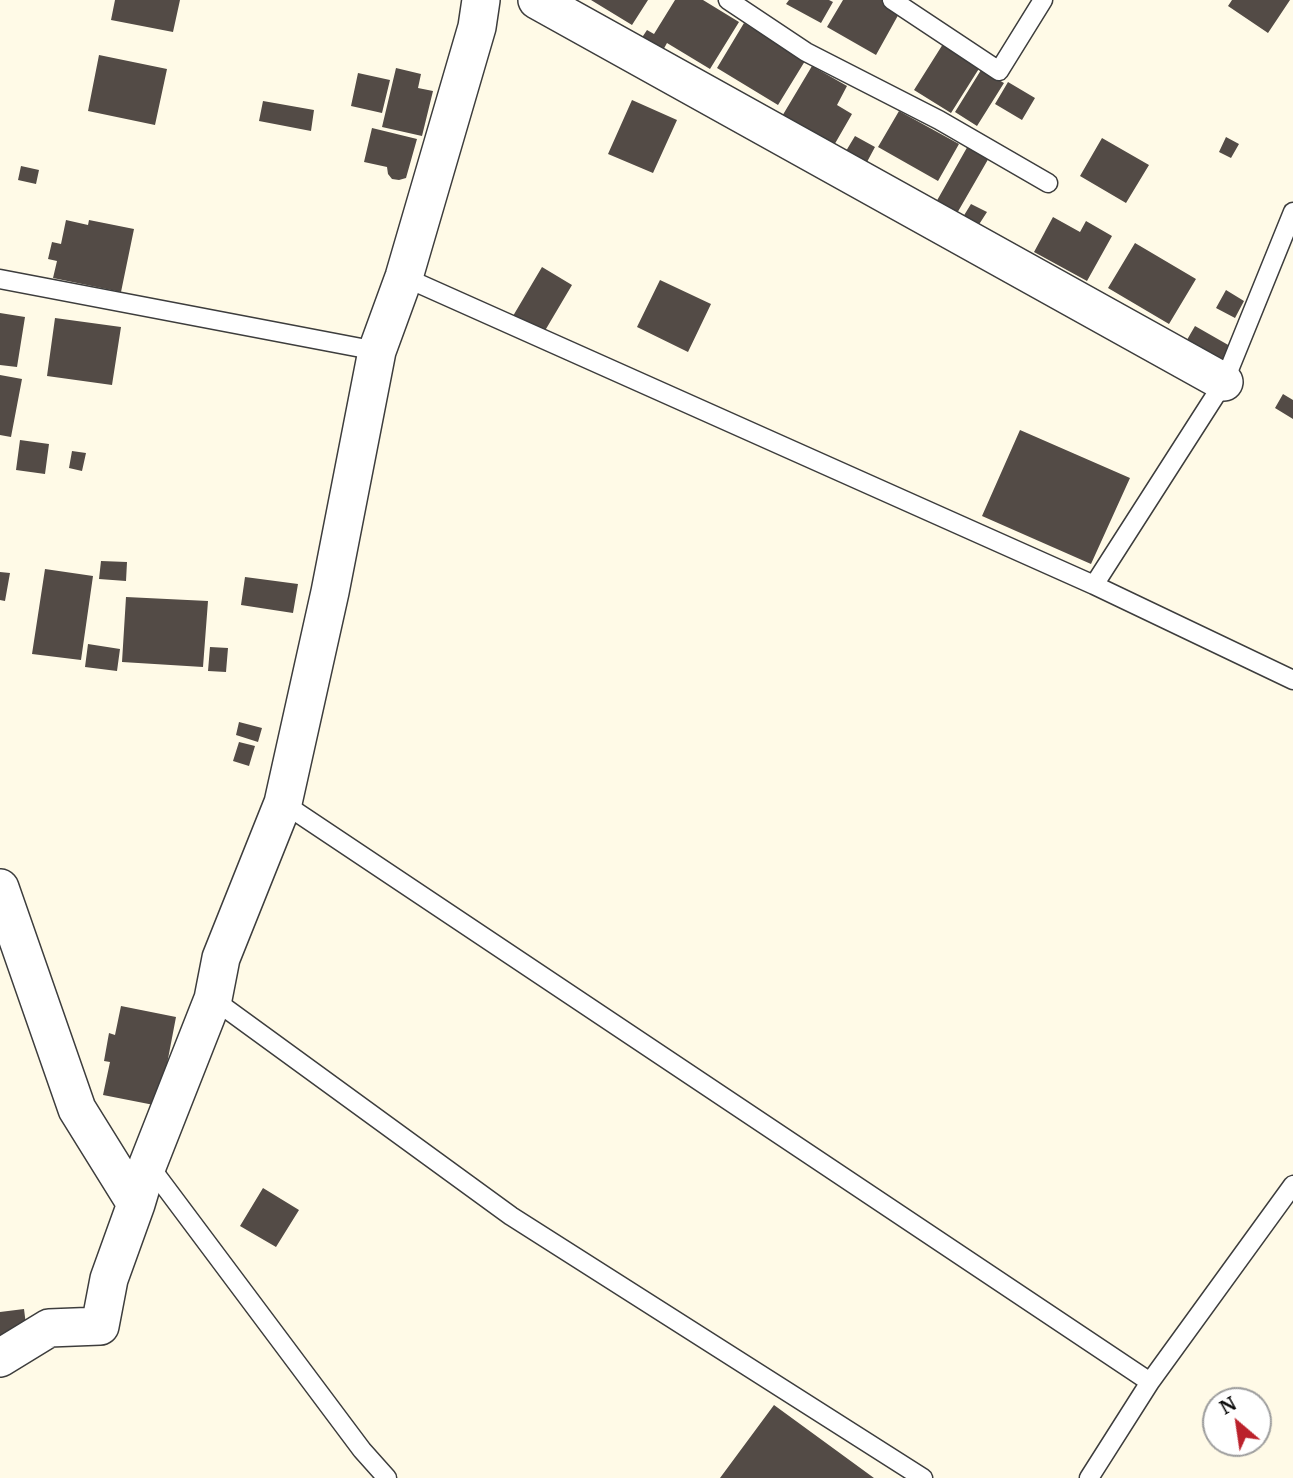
<!DOCTYPE html>
<style>
body{margin:0}
#map{position:relative;width:1293px;height:1478px;overflow:hidden;background:#fffae7;font-family:Merriweather,serif}
canvas{display:block}
.north{position:absolute;left:1202px;top:1387px;width:70px;height:70px;box-sizing:border-box;background:#fff;border:2px solid #9d9d9d;border-radius:50%;rotate:331deg;font-size:19px;font-weight:700;line-height:28px;text-align:center;color:#0a0a0a}
.north::after{content:'';display:block;margin:auto;width:24px;height:32px;background:#bb212b;clip-path:polygon(50% 0,100% 100%,50% 72%,0 100%)}
</style>
<div id="map">
<canvas width="1293" height="1478"></canvas>
<div class="north">N</div>
</div>
<script>
const g = document.querySelector('canvas').getContext('2d');
g.lineJoin = 'round';
function fill(path, color) { g.fillStyle = color; g.fill(path, 'evenodd'); }
function trace(path, color, width, dash) { g.strokeStyle = color; g.lineWidth = width; g.lineCap = dash ? 'butt' : 'round'; g.setLineDash(dash || []); g.stroke(path); }
fill(new Path2D(`
 M 115,0 L 180,0 L 173,32 L 111,20 Z
 M 591,0 L 648,0 L 632,25 Z
 M 675,0 L 703,0 L 739,22 L 710,69 L 667,43 L 662,52 L 641,39 L 647,30 L 654,34 Z
 M 789,0 L 829,0 L 833,2 L 821,23 L 786,4 Z
 M 843,0 L 883,0 L 901,10 L 876,55 L 827,27 Z
 M 1232,0 L 1290,0 L 1268,33 L 1228,6 Z
 M 744,23 L 805,61 L 778,105 L 717,68 Z
 M 943,44 L 980,67 L 951,113 L 914,90 Z
 M 99,55 L 167,69 L 155,125 L 88,111 Z
 M 812,66 L 847,86 L 837,105 L 852,114 L 833,147 L 781,118 Z
 M 396,68 L 421,74 L 418,88 L 433,91 L 422,136 L 382,127 Z
 M 981,70 L 1004,83 L 977,126 L 955,112 Z
 M 358,73 L 390,80 L 382,113 L 351,106 Z
 M 1008,82 L 1035,98 L 1022,120 L 995,104 Z
 M 632,100 L 677,120 L 653,173 L 608,154 Z
 M 263,101 L 314,110 L 311,131 L 259,121 Z
 M 899,111 L 959,144 L 938,181 L 878,147 Z
 M 372,128 L 417,139 L 406,178 L 399,180 L 392,179 L 388,174 L 387,167 L 364,162 Z
 M 855,136 L 875,147 L 867,162 L 846,151 Z
 M 1226,137 L 1239,144 L 1231,158 L 1219,152 Z
 M 1102,138 L 1149,165 L 1126,203 L 1080,176 Z
 M 969,144 L 990,156 L 956,215 L 935,204 Z
 M 21,166 L 39,170 L 36,184 L 18,180 Z
 M 971,204 L 987,212 L 978,226 L 963,217 Z
 M 1053,217 L 1080,232 L 1086,221 L 1112,236 L 1087,281 L 1034,252 Z
 M 66,220 L 88,225 L 89,220 L 134,229 L 121,292 L 53,278 L 57,261 L 48,259 L 52,242 L 61,244 Z
 M 1135,243 L 1196,279 L 1169,324 L 1108,288 Z
 M 542,267 L 572,285 L 543,334 L 513,316 Z
 M 660,280 L 711,304 L 688,352 L 637,327 Z
 M 1226,290 L 1244,301 L 1235,318 L 1216,308 Z
 M 0,313 L 25,317 L 17,367 L 0,365 Z
 M 55,318 L 121,327 L 112,385 L 47,376 Z
 M 1195,326 L 1230,346 L 1219,365 L 1184,345 Z
 M 0,375 L 22,379 L 11,437 L 0,435 Z
 M 1283,394 L 1293,400 L 1293,419 L 1275,408 Z
 M 1020,430 L 1130,478 L 1091,564 L 982,516 Z
 M 20,440 L 49,444 L 45,474 L 16,470 Z
 M 72,451 L 86,453 L 82,471 L 69,468 Z
 M 101,561 L 127,562 L 126,581 L 99,579 Z
 M 45,569 L 93,576 L 81,660 L 32,654 Z
 M 0,572 L 10,573 L 5,601 L 0,600 Z
 M 245,577 L 298,584 L 293,613 L 241,605 Z
 M 126,597 L 208,601 L 203,667 L 122,662 Z
 M 88,644 L 120,649 L 117,671 L 85,667 Z
 M 210,647 L 228,648 L 226,672 L 208,671 Z
 M 239,722 L 262,728 L 258,742 L 236,735 Z
 M 239,742 L 255,746 L 249,766 L 233,761 Z
 M 121,1006 L 176,1017 L 159,1106 L 103,1095 L 110,1062 L 104,1061 L 109,1033 L 115,1035 Z
 M 263,1188 L 299,1210 L 276,1247 L 240,1226 Z
 M 24,1309 L 27,1333 L 0,1336 L 0,1312 Z
 M 774,1405 L 874,1478 L 720,1478 Z`), '#534b46');
const service = new Path2D(`
 M 728,0 L 806,52 L 939,120 L 1048,183
 M 892,0 L 999,71 L 1043,0
 M 404,277 L 1094,585 L 1293,680
 M 0,279 L 377,351
 M 1094,585 L 1224,382 L 1293,212
 M 283,803 L 1150,1382
 M 213,999 L 511,1216 L 923,1478
 M 148,1164 L 362,1450 L 387,1478
 M 1089,1478 L 1150,1382 L 1293,1185`);
const minor = new Path2D(`
 M 537,0 L 1224,382
 M 0,888 L 77,1109 L 136,1204
 M 0,1358 L 49,1328 L 100,1326 L 109,1279 L 136,1204 L 148,1164 L 213,999 L 221,958 L 283,803 L 330,592 L 377,351 L 404,277 L 477,27 L 481,0`);
trace(service, '#3d3d3d', 21);
trace(minor, '#3d3d3d', 40);
trace(service, '#fff', 18);
trace(minor, '#fff', 37);
</script>
